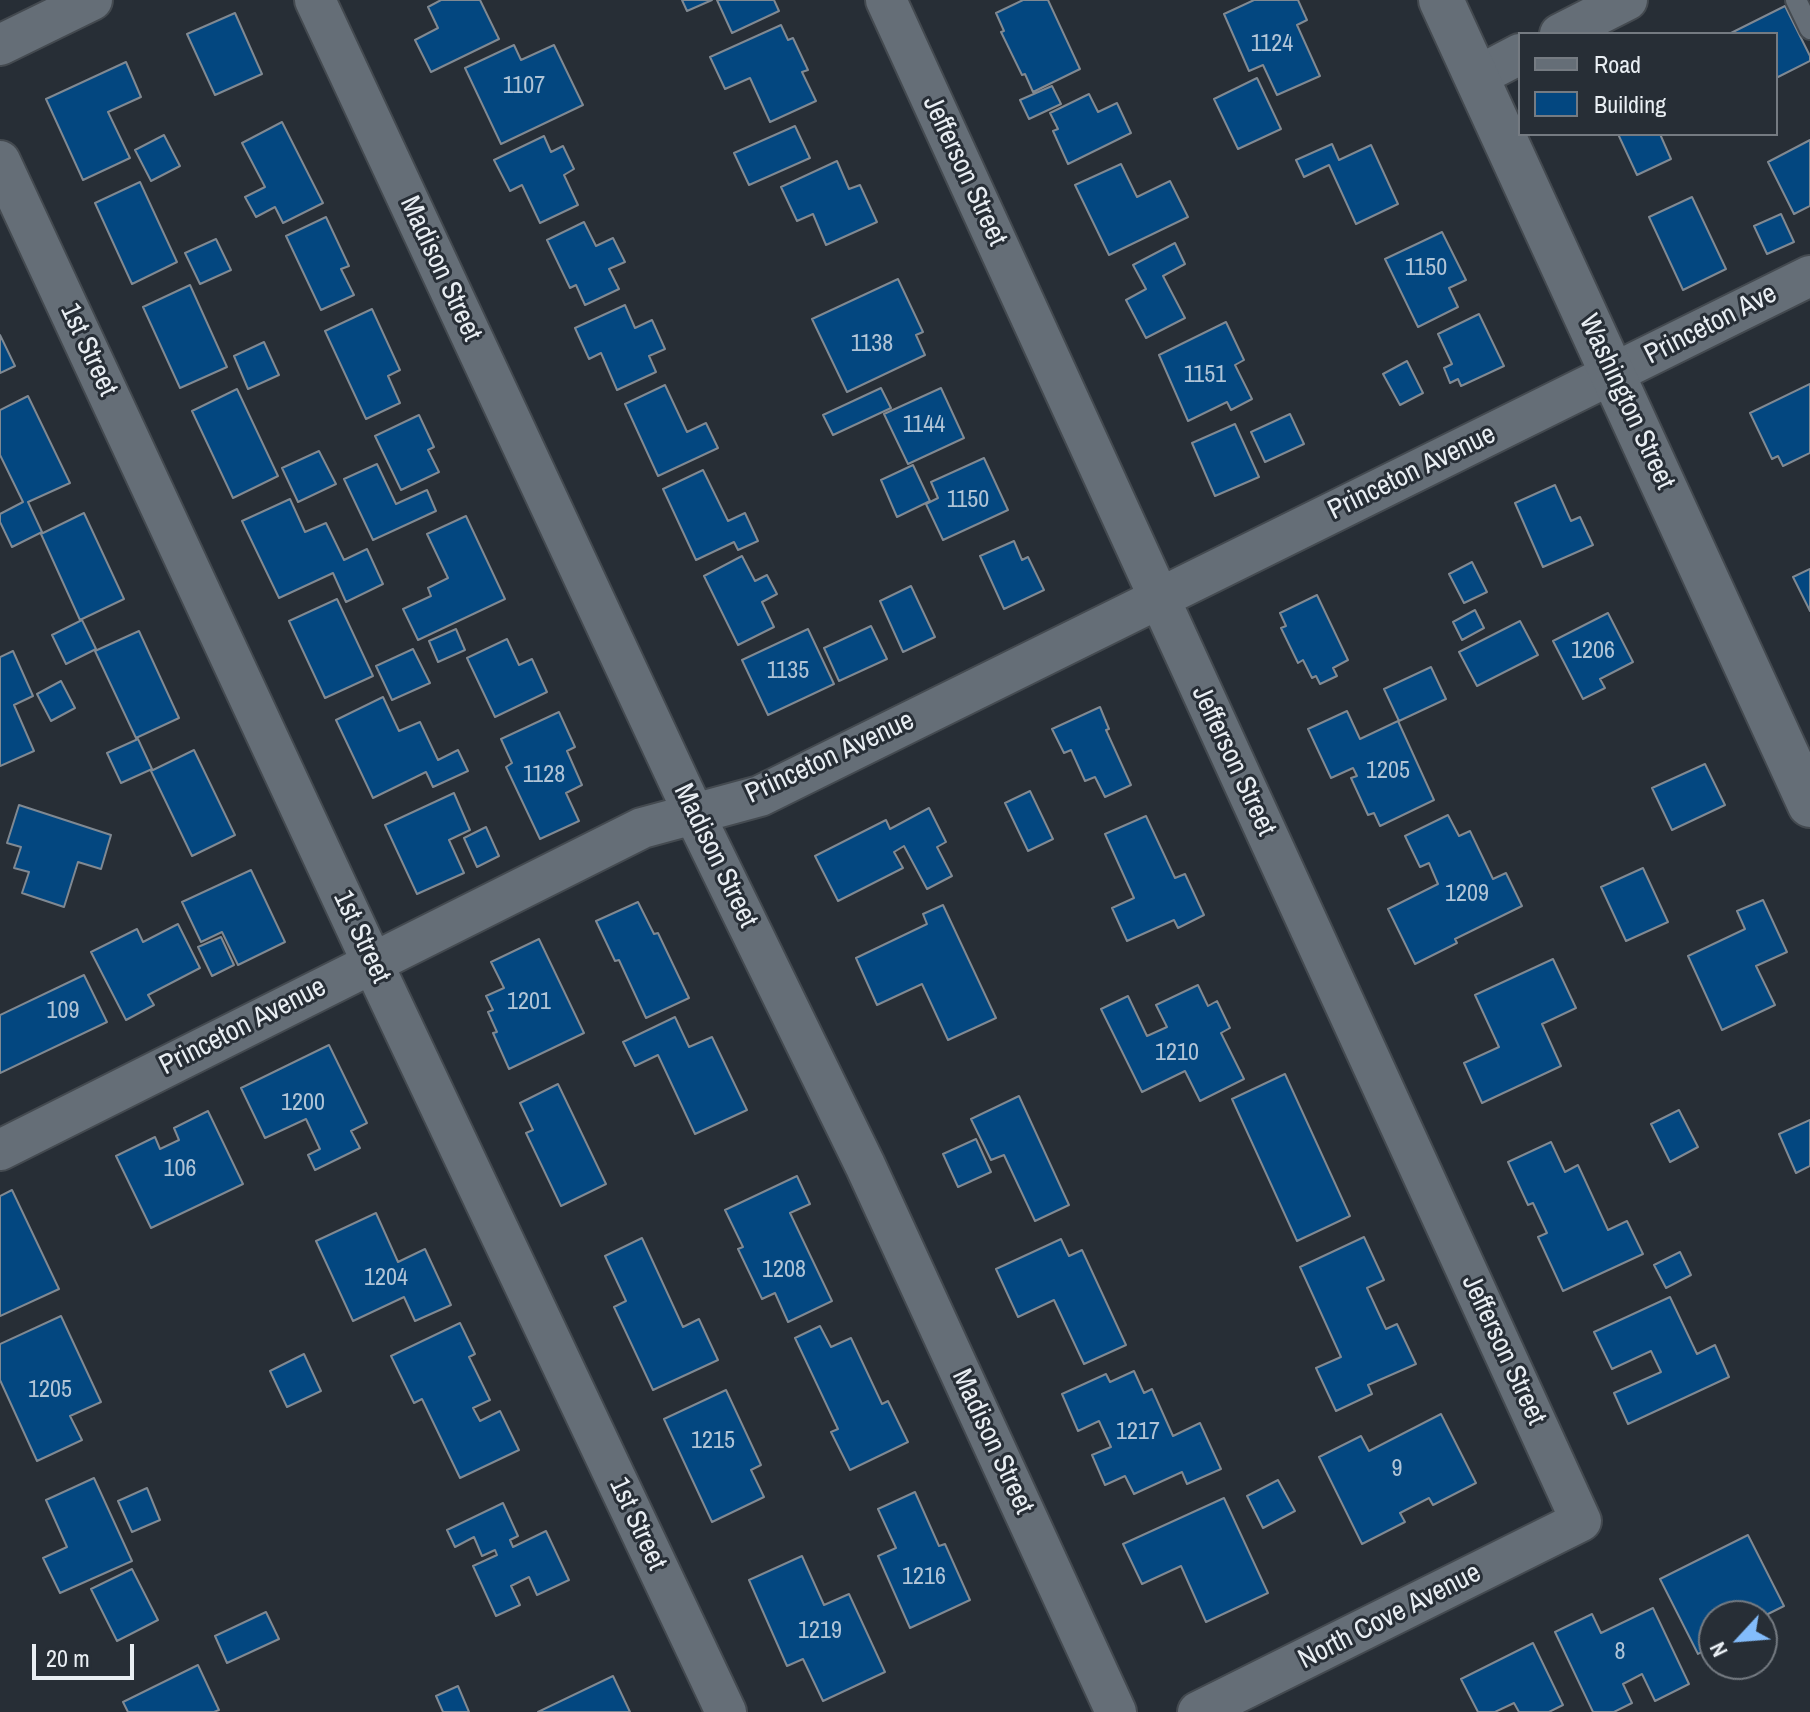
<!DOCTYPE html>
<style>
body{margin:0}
#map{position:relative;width:1810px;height:1712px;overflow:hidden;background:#272e36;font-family:"Archivo Narrow",sans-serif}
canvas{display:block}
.legend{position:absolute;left:1518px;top:32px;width:260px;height:104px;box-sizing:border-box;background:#272e36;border:2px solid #757b82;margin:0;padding:10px 14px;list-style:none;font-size:24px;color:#e9eef3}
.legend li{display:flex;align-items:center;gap:16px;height:40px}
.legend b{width:40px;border:2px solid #757b82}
.north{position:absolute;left:1698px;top:1600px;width:80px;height:80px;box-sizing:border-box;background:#272e36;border:2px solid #757b82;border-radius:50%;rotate:244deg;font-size:22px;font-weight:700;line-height:32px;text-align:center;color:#e9eef3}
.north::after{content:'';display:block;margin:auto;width:28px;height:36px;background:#83bcfb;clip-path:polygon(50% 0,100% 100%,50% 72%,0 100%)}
.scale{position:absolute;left:32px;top:1644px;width:102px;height:36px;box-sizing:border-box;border:4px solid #e9eef3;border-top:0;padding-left:10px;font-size:24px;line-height:28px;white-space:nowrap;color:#e9eef3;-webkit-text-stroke:6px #272e36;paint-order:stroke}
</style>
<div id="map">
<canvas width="1810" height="1712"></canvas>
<ul class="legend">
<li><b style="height:10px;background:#656e77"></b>Road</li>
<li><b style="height:22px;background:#034780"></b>Building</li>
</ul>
<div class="north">N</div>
<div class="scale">20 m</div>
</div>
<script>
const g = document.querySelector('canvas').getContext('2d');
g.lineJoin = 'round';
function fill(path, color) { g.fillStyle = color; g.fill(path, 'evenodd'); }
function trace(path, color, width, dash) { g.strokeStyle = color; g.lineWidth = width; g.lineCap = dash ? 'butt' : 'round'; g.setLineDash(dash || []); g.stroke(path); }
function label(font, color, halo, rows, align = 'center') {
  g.font = font + ' "Archivo Narrow",sans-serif'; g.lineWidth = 6; g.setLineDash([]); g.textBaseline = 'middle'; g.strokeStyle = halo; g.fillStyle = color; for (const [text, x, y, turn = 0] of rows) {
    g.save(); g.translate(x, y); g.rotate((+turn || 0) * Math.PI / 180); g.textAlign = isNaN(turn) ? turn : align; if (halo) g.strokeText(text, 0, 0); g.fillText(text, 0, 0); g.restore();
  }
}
const building = new Path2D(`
 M 441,0 L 480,0 L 499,39 L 431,72 L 415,40 L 438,28 L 428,7 Z
 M 682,0 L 712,0 L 687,11 Z
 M 717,0 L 774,0 L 779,11 L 732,33 Z
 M 1023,0 L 1048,0 L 1080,69 L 1033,92 L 1025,74 L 1022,75 L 1001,32 L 1004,31 L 996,13 Z
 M 1254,0 L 1298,0 L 1307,20 L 1297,25 L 1320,76 L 1277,95 L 1263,65 L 1249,71 L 1224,14 Z
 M 1785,6 L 1810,56 L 1810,61 L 1776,78 L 1776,34 L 1729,34 Z
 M 235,13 L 262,74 L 215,95 L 187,34 Z
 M 781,25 L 788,40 L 793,38 L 808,70 L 802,72 L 816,101 L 770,122 L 750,78 L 725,89 L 710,57 Z
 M 514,45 L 521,60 L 554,45 L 583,105 L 501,144 L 465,68 Z
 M 126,62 L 141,97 L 108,112 L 130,158 L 83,180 L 46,99 Z
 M 1257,78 L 1281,129 L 1238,149 L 1214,99 Z
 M 1052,86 L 1061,104 L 1029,119 L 1020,100 Z
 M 1089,94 L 1098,112 L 1117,103 L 1131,133 L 1068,164 L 1053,131 L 1058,129 L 1050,113 Z
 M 282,122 L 323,203 L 283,223 L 275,207 L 256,217 L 245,197 L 265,187 L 242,143 Z
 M 795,126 L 810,158 L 749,185 L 734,153 Z
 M 1618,134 L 1660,134 L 1671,159 L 1637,175 Z
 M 164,135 L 180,166 L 151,181 L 135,150 Z
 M 544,136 L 551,152 L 563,146 L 574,169 L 564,175 L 578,205 L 540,223 L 522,185 L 510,191 L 494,160 Z
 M 1810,140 L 1810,206 L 1794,214 L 1768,162 Z
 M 1332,144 L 1339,160 L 1371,145 L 1398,204 L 1356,224 L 1329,165 L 1304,177 L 1296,160 Z
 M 837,161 L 849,189 L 860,185 L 877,222 L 826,245 L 813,214 L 797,221 L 781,187 Z
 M 1121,164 L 1137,197 L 1170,181 L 1188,217 L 1109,255 L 1075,185 Z
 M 140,182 L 177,262 L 132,284 L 95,203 Z
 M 1692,197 L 1726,269 L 1683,290 L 1649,217 Z
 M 1781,214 L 1794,242 L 1767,254 L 1754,226 Z
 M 326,217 L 349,266 L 341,269 L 354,295 L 321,310 L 286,236 Z
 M 584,222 L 596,246 L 613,238 L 625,262 L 609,269 L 619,289 L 585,305 L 576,285 L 570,288 L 547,240 Z
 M 1442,232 L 1466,280 L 1449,288 L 1458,307 L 1418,327 L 1385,259 Z
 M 216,239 L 231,270 L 200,284 L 185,253 Z
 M 1175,243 L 1185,264 L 1163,276 L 1185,318 L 1146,338 L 1126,300 L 1146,289 L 1133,265 Z
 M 898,279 L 923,332 L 916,335 L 925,355 L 847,392 L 812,319 Z
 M 190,285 L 227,367 L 180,388 L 143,307 Z
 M 625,305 L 635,328 L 652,320 L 665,349 L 649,356 L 656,372 L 617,390 L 601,353 L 589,359 L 575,328 Z
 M 372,309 L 400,370 L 388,376 L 400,403 L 366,419 L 325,331 Z
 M 1479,314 L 1504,366 L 1461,386 L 1458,379 L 1450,383 L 1444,368 L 1452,364 L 1438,334 Z
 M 1226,322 L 1244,360 L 1235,365 L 1252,399 L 1231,410 L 1227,402 L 1188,421 L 1159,355 Z
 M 0,335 L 15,366 L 0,373 Z
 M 264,342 L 279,375 L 248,389 L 234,356 Z
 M 1407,361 L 1423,393 L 1400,405 L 1383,374 Z
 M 1810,384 L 1810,453 L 1783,466 L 1778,456 L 1772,459 L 1750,413 Z
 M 665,385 L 687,432 L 706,423 L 718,448 L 658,476 L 625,404 Z
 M 881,388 L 891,408 L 833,435 L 823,415 Z
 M 941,388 L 964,438 L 908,464 L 884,414 Z
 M 237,389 L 278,476 L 233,498 L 192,411 Z
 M 28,396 L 70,483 L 28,502 L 42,532 L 12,547 L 0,522 L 0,514 L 23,502 L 0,455 L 0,410 Z
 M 1290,414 L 1304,444 L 1265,462 L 1251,432 Z
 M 419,415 L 434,447 L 428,450 L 439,472 L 401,490 L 375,436 Z
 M 1235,424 L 1259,477 L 1215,496 L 1192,443 Z
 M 319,451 L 336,484 L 298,502 L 282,468 Z
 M 984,458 L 1008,510 L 943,540 L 926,504 L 938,498 L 931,482 Z
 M 377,464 L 396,504 L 427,490 L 436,511 L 373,540 L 344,479 Z
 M 913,465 L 930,501 L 897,517 L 881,480 Z
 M 703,470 L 728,521 L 745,513 L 758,541 L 738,550 L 734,542 L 696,560 L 663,489 Z
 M 1555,485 L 1571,521 L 1580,517 L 1593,545 L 1543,567 L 1515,503 Z
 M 290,499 L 305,532 L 326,523 L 344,560 L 367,549 L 383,584 L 346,602 L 333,573 L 279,598 L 242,521 Z
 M 84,513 L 124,599 L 80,620 L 41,534 Z
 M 466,516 L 505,599 L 418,640 L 403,609 L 431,596 L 428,588 L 448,578 L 427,534 Z
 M 1014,541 L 1022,560 L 1028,557 L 1044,590 L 1004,609 L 980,556 Z
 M 742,556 L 755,581 L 767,575 L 777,594 L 762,602 L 774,627 L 738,645 L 704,576 Z
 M 1472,562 L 1487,592 L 1464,603 L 1449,574 Z
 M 1810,569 L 1810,611 L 1793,577 Z
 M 911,586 L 935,637 L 903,652 L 880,601 Z
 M 1317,595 L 1348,660 L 1333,668 L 1337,676 L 1320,684 L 1316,676 L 1312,678 L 1303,660 L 1298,663 L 1281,628 L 1286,626 L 1280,613 Z
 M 337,599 L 373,676 L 325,698 L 289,621 Z
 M 1475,610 L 1484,628 L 1462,640 L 1453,622 Z
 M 1608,613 L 1633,662 L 1600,679 L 1605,688 L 1583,699 L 1553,641 Z
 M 82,620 L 96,649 L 66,664 L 52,635 Z
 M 1520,621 L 1538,655 L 1477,686 L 1459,652 Z
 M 871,626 L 887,659 L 839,681 L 824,648 Z
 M 456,629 L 465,650 L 438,662 L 429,641 Z
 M 808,629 L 834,684 L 768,715 L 742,660 Z
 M 139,631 L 179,718 L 136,738 L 95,651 Z
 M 507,639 L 519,665 L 532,659 L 547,692 L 495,717 L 467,658 Z
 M 413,649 L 430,683 L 392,700 L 376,666 Z
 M 13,651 L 33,696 L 14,705 L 34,751 L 0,766 L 0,657 Z
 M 1431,667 L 1446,699 L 1399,721 L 1384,689 Z
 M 61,681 L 75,708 L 51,721 L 37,694 Z
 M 383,697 L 399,731 L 420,722 L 438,760 L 458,750 L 468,771 L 433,787 L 426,772 L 373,798 L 336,720 Z
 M 1100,707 L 1109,729 L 1106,730 L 1131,785 L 1105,797 L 1095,777 L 1085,781 L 1071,750 L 1064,753 L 1052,729 Z
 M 1347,711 L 1360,739 L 1398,721 L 1434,800 L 1380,826 L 1374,813 L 1368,815 L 1351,778 L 1357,776 L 1353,768 L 1331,778 L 1308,729 Z
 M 559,712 L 575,747 L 567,751 L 582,785 L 566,793 L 579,821 L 540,839 L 506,767 L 512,763 L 501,739 Z
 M 138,739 L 152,769 L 121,783 L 107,753 Z
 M 194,750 L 235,835 L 192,856 L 151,771 Z
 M 1705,764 L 1725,805 L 1672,830 L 1652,788 Z
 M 1030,791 L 1053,839 L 1028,851 L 1005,803 Z
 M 454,793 L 470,830 L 449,840 L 464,873 L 417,894 L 385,825 Z
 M 19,805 L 111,835 L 101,869 L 78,862 L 64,907 L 22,893 L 29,872 L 14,868 L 21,847 L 7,843 Z
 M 929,808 L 946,842 L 937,847 L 952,876 L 927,889 L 904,846 L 894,852 L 903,868 L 838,901 L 815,856 L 886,820 L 890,829 Z
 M 1448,815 L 1459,836 L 1470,831 L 1493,879 L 1506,873 L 1522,906 L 1455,939 L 1457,943 L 1415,964 L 1388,909 L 1438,884 L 1429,863 L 1420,867 L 1405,836 Z
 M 1146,816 L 1175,878 L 1185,874 L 1204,915 L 1178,928 L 1174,920 L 1127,941 L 1112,908 L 1134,898 L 1105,834 Z
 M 486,827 L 499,856 L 477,867 L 464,838 Z
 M 1643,868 L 1668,922 L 1626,941 L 1601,887 Z
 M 251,870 L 285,942 L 238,965 L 222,932 L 201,942 L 182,902 Z
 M 1763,900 L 1787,952 L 1756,966 L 1775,1005 L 1722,1030 L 1688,956 L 1745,929 L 1737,911 Z
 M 638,902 L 654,934 L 658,933 L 689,998 L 646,1018 L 619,960 L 615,961 L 596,921 Z
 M 943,905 L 996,1018 L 948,1040 L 922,984 L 877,1005 L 856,958 L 927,924 L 923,914 Z
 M 178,924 L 200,968 L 148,995 L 154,1005 L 126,1020 L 91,952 L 137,929 L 143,942 Z
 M 221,937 L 234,965 L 212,976 L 198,947 Z
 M 539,939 L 584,1033 L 509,1069 L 493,1033 L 497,1032 L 488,1012 L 493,1010 L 486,996 L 504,988 L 491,962 Z
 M 1553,959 L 1576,1008 L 1542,1024 L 1561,1066 L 1482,1103 L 1464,1063 L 1499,1047 L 1475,995 Z
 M 84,975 L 107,1022 L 0,1073 L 0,1015 Z
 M 1198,985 L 1208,1006 L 1217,1001 L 1230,1028 L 1221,1033 L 1244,1079 L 1200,1101 L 1185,1071 L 1142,1092 L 1101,1009 L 1128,996 L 1147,1036 L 1167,1027 L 1156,1005 Z
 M 675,1017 L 689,1047 L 712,1037 L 747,1110 L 695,1134 L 658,1055 L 635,1066 L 623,1042 Z
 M 329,1045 L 367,1123 L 351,1131 L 360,1148 L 315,1170 L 308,1155 L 320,1149 L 306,1119 L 265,1138 L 241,1088 Z
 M 1285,1074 L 1350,1216 L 1297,1241 L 1232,1099 Z
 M 558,1084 L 606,1184 L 561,1206 L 526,1133 L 533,1130 L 520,1103 Z
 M 1019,1096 L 1069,1205 L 1035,1221 L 1004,1155 L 991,1160 L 971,1119 Z
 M 1679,1110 L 1698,1147 L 1670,1162 L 1651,1124 Z
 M 208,1111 L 243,1184 L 151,1228 L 116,1156 L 155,1137 L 160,1149 L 179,1140 L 174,1128 Z
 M 1810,1120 L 1810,1166 L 1796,1173 L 1779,1134 Z
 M 976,1139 L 991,1172 L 958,1187 L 943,1154 Z
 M 1551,1142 L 1565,1172 L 1578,1165 L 1608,1230 L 1627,1221 L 1643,1254 L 1563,1291 L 1538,1237 L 1547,1233 L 1533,1203 L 1528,1205 L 1508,1162 Z
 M 797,1176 L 810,1204 L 790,1213 L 832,1301 L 788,1322 L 775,1293 L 762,1299 L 738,1249 L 743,1247 L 725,1210 Z
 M 12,1190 L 59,1289 L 0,1316 L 0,1196 Z
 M 376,1213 L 398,1262 L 425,1249 L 451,1305 L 415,1321 L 404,1297 L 353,1321 L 316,1241 Z
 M 1364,1237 L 1384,1280 L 1367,1288 L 1386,1329 L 1397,1324 L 1416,1364 L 1368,1385 L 1372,1394 L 1336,1411 L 1316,1368 L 1341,1357 L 1300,1267 Z
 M 642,1238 L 683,1327 L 699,1319 L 718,1360 L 653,1390 L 614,1307 L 626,1301 L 605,1256 Z
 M 1061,1239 L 1069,1256 L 1082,1250 L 1126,1345 L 1084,1364 L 1054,1300 L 1018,1317 L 996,1269 Z
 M 1680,1252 L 1691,1275 L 1666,1288 L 1654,1265 Z
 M 1670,1297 L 1697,1354 L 1715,1345 L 1729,1377 L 1628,1424 L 1614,1393 L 1661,1372 L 1651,1351 L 1612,1369 L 1594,1332 Z
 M 61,1316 L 101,1402 L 70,1416 L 82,1440 L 37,1461 L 0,1380 L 0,1344 Z
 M 460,1323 L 475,1354 L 469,1357 L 490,1400 L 473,1408 L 480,1421 L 500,1411 L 519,1450 L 460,1478 L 422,1399 L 414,1403 L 391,1356 Z
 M 820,1326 L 831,1347 L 851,1338 L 882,1404 L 888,1401 L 908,1442 L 850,1470 L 831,1432 L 838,1429 L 795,1338 Z
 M 304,1354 L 321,1391 L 287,1407 L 270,1371 Z
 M 1134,1371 L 1144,1393 L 1152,1389 L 1173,1436 L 1200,1423 L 1221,1469 L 1187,1484 L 1182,1472 L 1134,1494 L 1125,1476 L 1105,1485 L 1092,1455 L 1111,1447 L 1099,1421 L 1078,1431 L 1062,1394 L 1106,1374 L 1110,1382 Z
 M 726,1390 L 761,1465 L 751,1470 L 764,1497 L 712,1522 L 664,1419 Z
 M 1441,1414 L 1476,1483 L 1433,1505 L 1429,1498 L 1400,1513 L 1405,1522 L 1362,1544 L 1319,1457 L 1361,1436 L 1369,1451 Z
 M 94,1478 L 132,1561 L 60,1593 L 43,1558 L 67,1547 L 46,1500 Z
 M 1278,1480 L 1295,1511 L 1263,1528 L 1247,1496 Z
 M 147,1488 L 160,1520 L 132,1532 L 118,1501 Z
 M 915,1492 L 939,1546 L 945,1544 L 970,1600 L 910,1628 L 878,1556 L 896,1548 L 878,1509 Z
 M 1224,1498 L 1268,1593 L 1206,1622 L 1181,1566 L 1142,1584 L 1123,1544 Z
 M 503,1503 L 518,1536 L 510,1540 L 513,1547 L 546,1531 L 569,1580 L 537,1595 L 529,1577 L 511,1586 L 520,1605 L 496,1616 L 473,1566 L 497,1555 L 495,1550 L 482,1556 L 474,1537 L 455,1547 L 447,1530 Z
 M 1748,1535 L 1784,1606 L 1762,1617 L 1750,1616 L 1746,1608 L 1730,1616 L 1714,1616 L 1714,1624 L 1709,1626 L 1714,1635 L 1714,1645 L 1698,1654 L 1660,1579 Z
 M 802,1556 L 824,1605 L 849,1594 L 885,1672 L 823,1701 L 803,1659 L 787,1666 L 749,1580 Z
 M 132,1569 L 158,1620 L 117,1641 L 91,1589 Z
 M 1653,1608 L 1689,1684 L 1655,1701 L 1642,1674 L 1623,1684 L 1632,1703 L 1614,1712 L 1593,1712 L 1555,1632 L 1592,1614 L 1601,1633 Z
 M 266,1612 L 279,1639 L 227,1663 L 215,1636 Z
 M 1533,1643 L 1563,1705 L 1549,1712 L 1519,1712 L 1514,1703 L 1495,1712 L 1478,1712 L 1461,1679 Z
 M 198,1665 L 219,1710 L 214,1712 L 128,1712 L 123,1702 Z
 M 613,1676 L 630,1712 L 538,1712 Z
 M 458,1686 L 469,1712 L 443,1712 L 436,1696 Z`);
fill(building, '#034780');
trace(building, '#808992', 2);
const lane = new Path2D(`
 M 1796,0 L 1810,29`);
const street = new Path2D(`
 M 315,0 L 694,814 L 865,1165 L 1116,1712
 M 886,0 L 1581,1521 L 1198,1712
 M 1560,34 L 1627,0
 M 0,45 L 92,0
 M 1476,77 L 1520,54
 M 0,161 L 372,962 L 726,1712
 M 0,1150 L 642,828 L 760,796 L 1810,276`);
const secondary = new Path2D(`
 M 1441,0 L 1810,805`);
trace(lane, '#444a50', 24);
trace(street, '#444a50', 44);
trace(secondary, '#444a50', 48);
trace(lane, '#656e77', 20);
trace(street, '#656e77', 40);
trace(secondary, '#656e77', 44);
label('24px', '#b0c4d6', null, [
 ["1124",1272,45],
 ["1107",524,87],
 ["1150",1426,269],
 ["1138",872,345],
 ["1151",1205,376],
 ["1144",924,426],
 ["1150",968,501],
 ["1206",1593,652],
 ["1135",788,672],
 ["1205",1388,772],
 ["1128",544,776],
 ["1209",1467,895],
 ["1201",529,1003],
 ["109",63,1012],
 ["1210",1177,1054],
 ["1200",303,1104],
 ["106",180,1170],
 ["1208",784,1271],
 ["1204",386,1279],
 ["1205",50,1391],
 ["1217",1138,1433],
 ["1215",713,1442],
 ["9",1397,1470],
 ["1216",924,1578],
 ["1219",820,1632],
 ["8",1620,1653]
]);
label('28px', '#e9eef3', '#272e36', [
 ["Jefferson Street",964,171,65],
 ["Madison Street",440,269,65],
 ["Princeton Ave",1711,325,-27],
 ["1st Street",88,350,65],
 ["Washington Street",1626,402,65],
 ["Princeton Avenue",1412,473,-26],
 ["Princeton Avenue",830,758,-25],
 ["Jefferson Street",1233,761,65],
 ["Madison Street",715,856,64],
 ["1st Street",361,937,65],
 ["Princeton Avenue",243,1027,-27],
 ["Jefferson Street",1503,1350,65],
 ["Madison Street",992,1442,65],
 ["1st Street",637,1524,65],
 ["North Cove Avenue",1390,1617,-27]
]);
</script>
